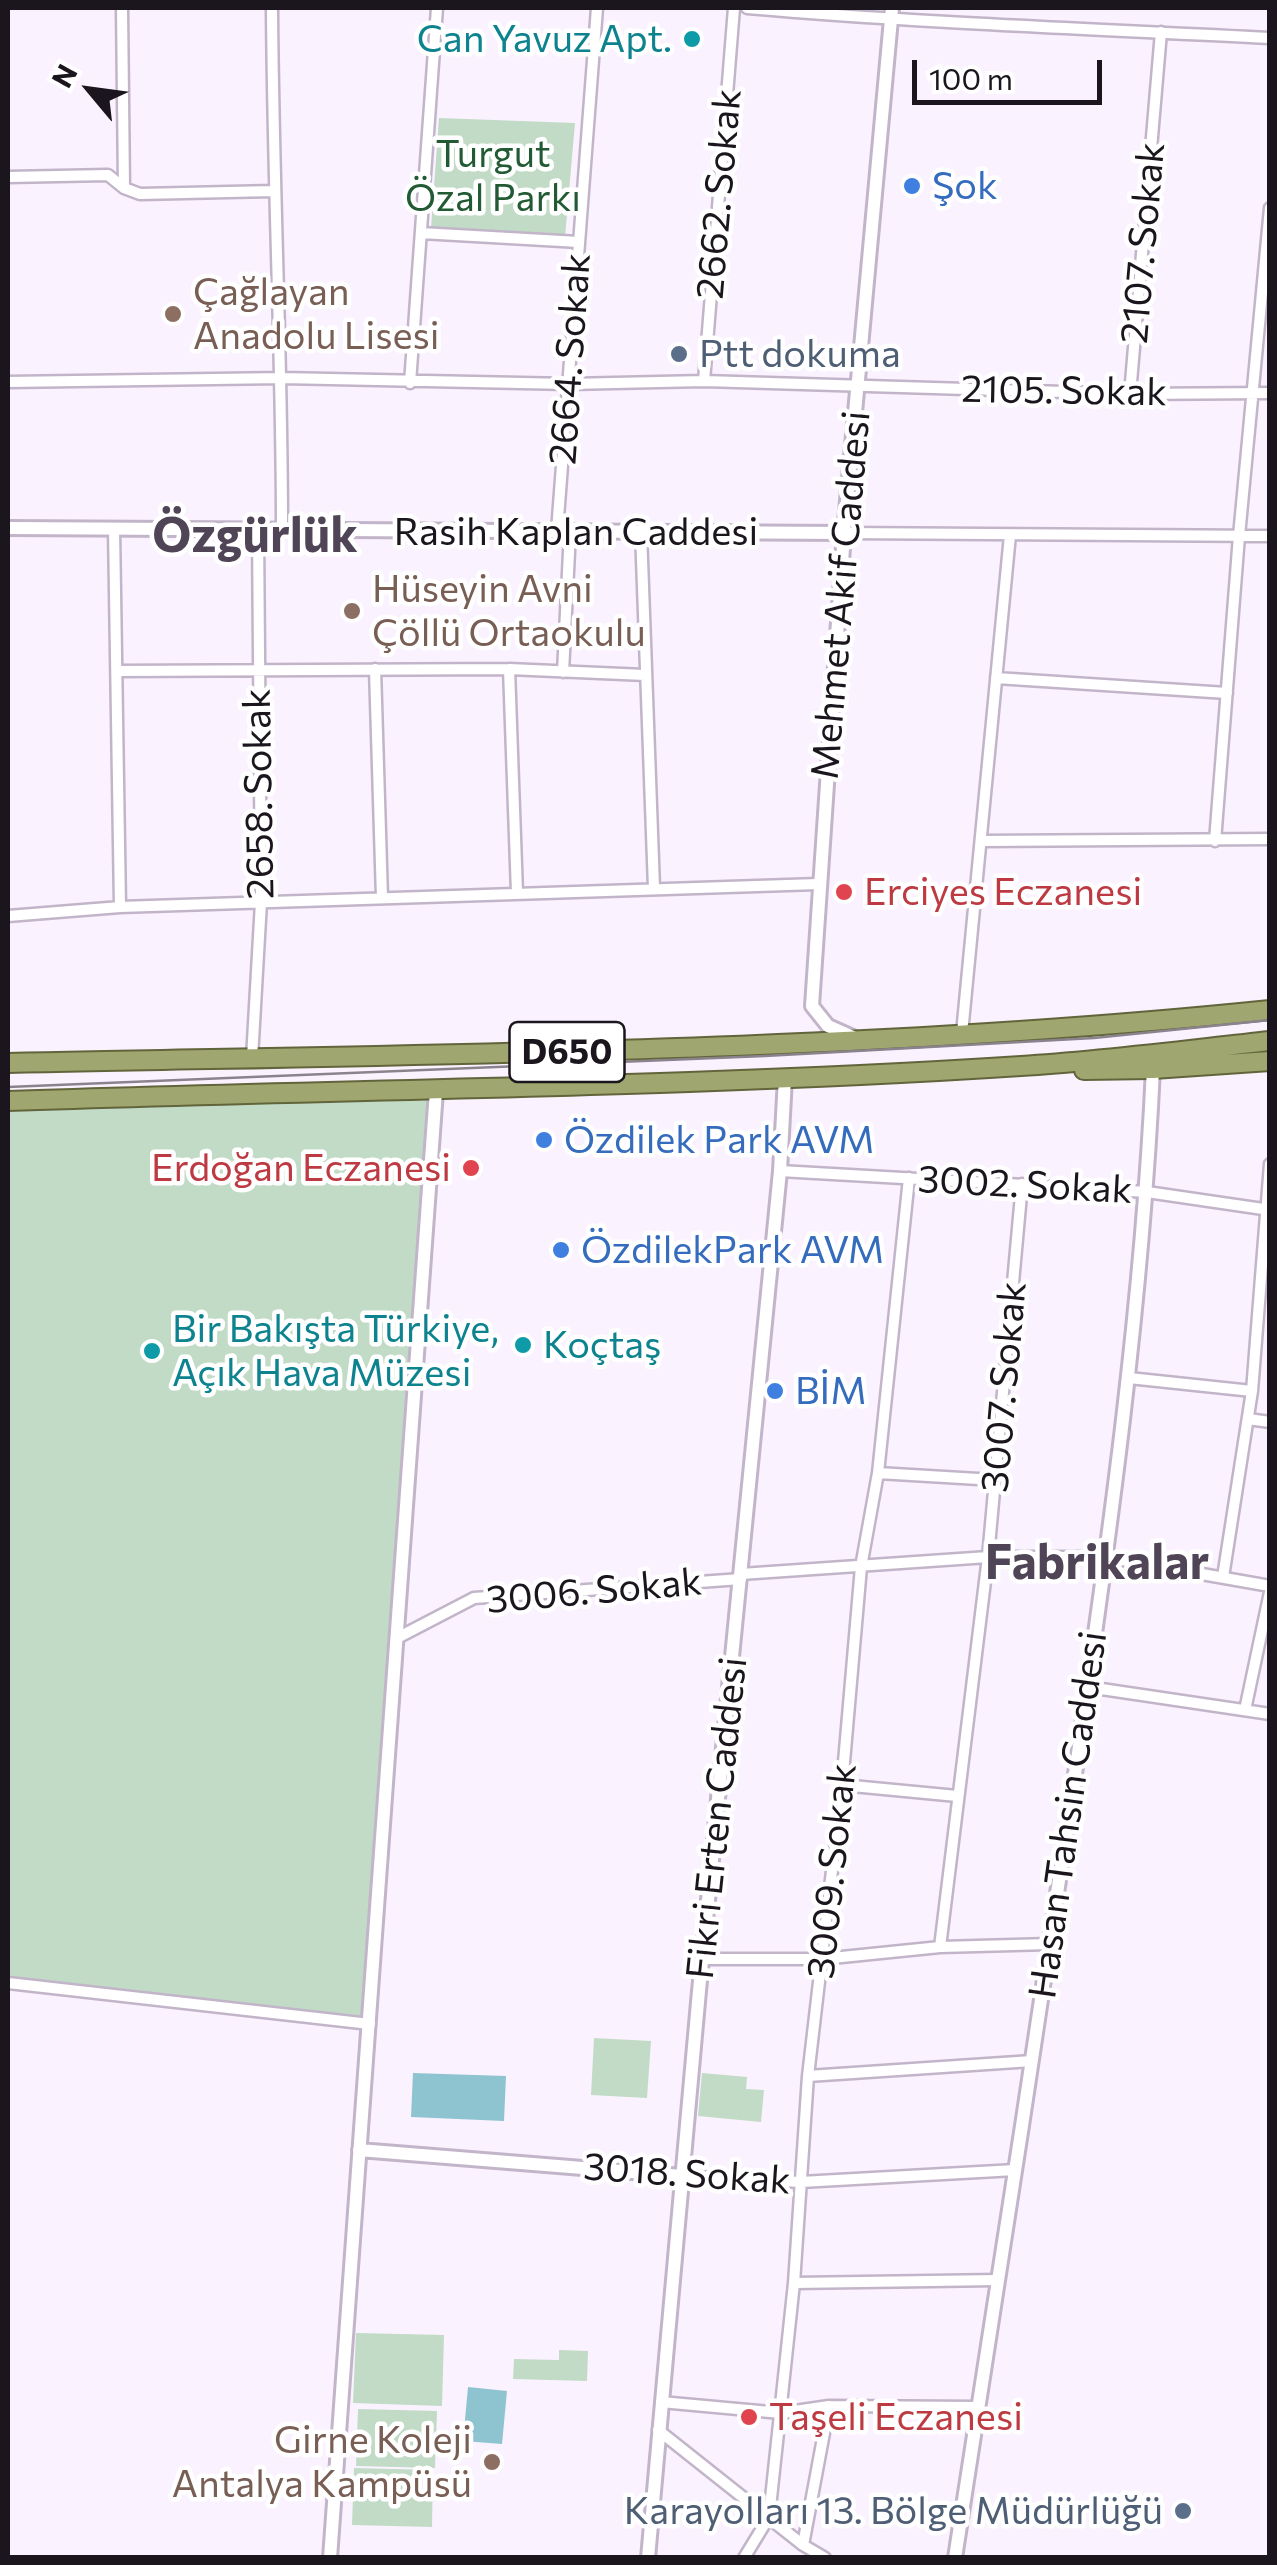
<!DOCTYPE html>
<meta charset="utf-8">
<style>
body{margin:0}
#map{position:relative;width:1277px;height:2565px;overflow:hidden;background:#fbf2ff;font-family:Commissioner,sans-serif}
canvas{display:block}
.frame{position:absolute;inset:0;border:10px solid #1b161d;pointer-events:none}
.north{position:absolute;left:40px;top:40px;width:100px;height:100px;-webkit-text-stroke:8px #fff;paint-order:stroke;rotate:299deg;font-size:28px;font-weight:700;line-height:40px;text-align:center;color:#1b161d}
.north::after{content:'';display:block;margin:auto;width:35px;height:45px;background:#1b161d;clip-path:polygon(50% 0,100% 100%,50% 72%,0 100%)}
.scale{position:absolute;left:912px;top:60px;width:190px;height:45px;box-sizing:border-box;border:5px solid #1b161d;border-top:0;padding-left:12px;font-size:30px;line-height:35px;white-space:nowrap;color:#1b161d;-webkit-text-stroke:8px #fff;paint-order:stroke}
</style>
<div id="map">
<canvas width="1277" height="2565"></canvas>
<div class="frame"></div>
<div class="north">N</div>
<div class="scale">100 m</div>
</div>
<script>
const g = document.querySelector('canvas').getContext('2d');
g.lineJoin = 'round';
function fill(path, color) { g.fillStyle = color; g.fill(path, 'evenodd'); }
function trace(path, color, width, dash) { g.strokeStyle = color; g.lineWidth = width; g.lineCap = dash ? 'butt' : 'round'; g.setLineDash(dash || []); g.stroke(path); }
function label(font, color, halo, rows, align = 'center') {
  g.font = font + ' Commissioner,sans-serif'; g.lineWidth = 9; g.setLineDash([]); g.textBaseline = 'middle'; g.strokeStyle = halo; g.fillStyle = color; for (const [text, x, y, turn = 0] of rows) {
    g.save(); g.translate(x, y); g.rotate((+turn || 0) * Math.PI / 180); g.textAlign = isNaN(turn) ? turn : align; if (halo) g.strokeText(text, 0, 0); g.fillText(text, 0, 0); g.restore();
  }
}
fill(new Path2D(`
 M 439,118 L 575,123 L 565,237 L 431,228 Z
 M 436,1091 L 370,2024 L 8,1983 L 8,1104 Z
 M 594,2038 L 651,2041 L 647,2098 L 591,2095 Z
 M 702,2073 L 747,2077 L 746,2089 L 764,2090 L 761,2122 L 698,2116 Z
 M 356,2333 L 444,2335 L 442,2406 L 353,2403 Z
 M 559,2350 L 588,2351 L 587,2381 L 513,2379 L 514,2359 L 559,2360 Z
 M 358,2409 L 437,2411 L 435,2468 L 356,2466 Z
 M 354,2468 L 433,2470 L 432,2527 L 352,2525 Z`), '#c1dbc6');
fill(new Path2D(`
 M 413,2073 L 506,2076 L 504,2121 L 411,2117 Z
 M 468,2387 L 507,2391 L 502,2444 L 463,2441 Z`), '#8ec4d0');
const minor = new Path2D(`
 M 122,8 L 124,188
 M 272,8 C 273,181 282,355 282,529
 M 747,8 C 921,23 1095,29 1270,38
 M 8,177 L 108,175 L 124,188 L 140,194 L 273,191
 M 421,233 L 579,242
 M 704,381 L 734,8
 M 8,382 L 282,378 L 569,384 L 704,381 L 1130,394 L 1270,393
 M 410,383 L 437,8
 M 1130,394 L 1161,32
 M 114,529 L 120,907
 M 557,531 L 597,8
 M 641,532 L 654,888
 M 844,533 L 1270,536
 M 375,669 L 382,898
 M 509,669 L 517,893
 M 118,671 L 509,669 L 645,675
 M 563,672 L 570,532
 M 996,678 L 1227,693
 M 981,841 L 1270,839
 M 1215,841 L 1239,536 L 1270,208
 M 8,916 L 120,907 L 818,884
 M 962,1033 L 1010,535
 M 252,1058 L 261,902 L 258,530
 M 780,1171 L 1147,1192 L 1270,1210
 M 1129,1378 L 1252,1391
 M 1248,1419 L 1270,1422
 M 878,1473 L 995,1480
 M 741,1574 L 988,1557 L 1105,1557 L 1270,1586
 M 1223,1577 L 1252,1391 L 1270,1164
 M 397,1638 L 474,1598 L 741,1579
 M 1088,1687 L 1270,1714
 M 1245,1710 L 1270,1592
 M 842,1785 L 957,1796
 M 940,1947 L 988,1557 L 1022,1184
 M 702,1959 L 822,1959 L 940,1947 L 1050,1944
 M 8,1983 L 370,2024
 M 808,2076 L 1032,2061
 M 682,2176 L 801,2182 L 1015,2170
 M 794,2283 L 998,2280
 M 661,2402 L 781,2413 L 829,2406 L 978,2407
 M 658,2430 L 803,2545 L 825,2558
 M 803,2545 L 829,2406
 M 744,2558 L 769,2517 L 794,2283 L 808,2076 L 842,1785 L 861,1567 L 878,1473 L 909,1178`);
const tertiary = new Path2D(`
 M 8,528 L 844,533
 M 855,1038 L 828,1026 L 812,1006 L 844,533 L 892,8
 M 359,2150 L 682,2176
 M 330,2558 L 436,1091
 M 648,2558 L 699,1991 L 780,1171 L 785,1078
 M 955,2558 C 995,2296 1037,2036 1075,1774 C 1109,1540 1142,1306 1153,1069`);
const trunk = new Path2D(`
 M 8,1063 C 428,1054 851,1053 1270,1010
 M 1084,1070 L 1153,1069 L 1270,1061
 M 8,1101 C 345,1089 684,1088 1021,1066 C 1104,1061 1187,1050 1270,1041`);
trace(minor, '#c2b5c9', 15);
trace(tertiary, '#c2b5c9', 18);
trace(trunk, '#62653b', 22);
trace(minor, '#fff', 10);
trace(tertiary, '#fff', 12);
trace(trunk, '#a0a66f', 18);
trace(new Path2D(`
 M 8,1087 L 765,1056 L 1094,1038 L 1270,1020`), '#8a838d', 2.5);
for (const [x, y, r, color] of [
 [692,39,10,"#0f9aa8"],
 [912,186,10,"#3f7fe0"],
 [173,314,10,"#8d6e63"],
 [679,354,10,"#5c6f8a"],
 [352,611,10,"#8d6e63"],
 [844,892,10,"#e0444e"],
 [544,1140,10,"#3f7fe0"],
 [471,1168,10,"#e0444e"],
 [561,1250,10,"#3f7fe0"],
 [523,1345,10,"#0f9aa8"],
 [152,1351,10,"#0f9aa8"],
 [775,1391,10,"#3f7fe0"],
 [749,2417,10,"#e0444e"],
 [492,2462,10,"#8d6e63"],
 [1183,2511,10,"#5c6f8a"]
]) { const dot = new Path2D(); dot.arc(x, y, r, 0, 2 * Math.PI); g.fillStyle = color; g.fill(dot); trace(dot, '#fff', 4); }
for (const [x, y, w] of [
 [567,1052,115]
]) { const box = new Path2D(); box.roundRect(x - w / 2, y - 30, w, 60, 8); g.fillStyle = '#fff'; g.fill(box); trace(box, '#1b161d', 2.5); }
label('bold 35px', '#1b161d', null, [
 ["D650",567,1052]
]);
label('38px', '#0d838f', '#fff', [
 ["Can Yavuz Apt.",672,39,"right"],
 ["Bir Bakışta Türkiye,",172,1329],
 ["Açık Hava Müzesi",172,1373],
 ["Koçtaş",543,1345]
], 'left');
label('38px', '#215a33', '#fff', [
 ["Turgut",493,154],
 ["Özal Parkı",493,198]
]);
label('38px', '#366cbe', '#fff', [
 ["Şok",932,186],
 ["Özdilek Park AVM",564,1140],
 ["ÖzdilekPark AVM",581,1250],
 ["BİM",795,1391]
], 'left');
label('38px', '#1b161d', '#fff', [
 ["2662. Sokak",719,194,-85],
 ["2107. Sokak",1143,243,-85],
 ["2664. Sokak",570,359,-86],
 ["2105. Sokak",1064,391,1],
 ["Rasih Kaplan Caddesi",576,532],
 ["Mehmet Akif Caddesi",841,595,-85],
 ["2658. Sokak",259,794,-91],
 ["3002. Sokak",1025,1185,3],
 ["3007. Sokak",1004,1387,-85],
 ["3006. Sokak",594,1591,-5],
 ["Hasan Tahsin Caddesi",1068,1815,-82],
 ["Fikri Erten Caddesi",717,1818,-84],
 ["3009. Sokak",832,1871,-84],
 ["3018. Sokak",687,2174,4]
]);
label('38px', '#785e54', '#fff', [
 ["Çağlayan",193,292],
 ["Anadolu Lisesi",193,336],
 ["Hüseyin Avni",372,589],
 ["Çöllü Ortaokulu",372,633],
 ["Girne Koleji",472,2440,"right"],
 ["Antalya Kampüsü",472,2484,"right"]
], 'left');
label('38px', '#4e5e75', '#fff', [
 ["Ptt dokuma",699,354],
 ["Karayolları 13. Bölge Müdürlüğü",1163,2511,"right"]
], 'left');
label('38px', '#be3a42', '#fff', [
 ["Erciyes Eczanesi",864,892],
 ["Erdoğan Eczanesi",451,1168,"right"],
 ["Taşeli Eczanesi",769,2417]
], 'left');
label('bold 48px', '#504556', '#fff', [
 ["Özgürlük",255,536],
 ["Fabrikalar",1097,1563]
]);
</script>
